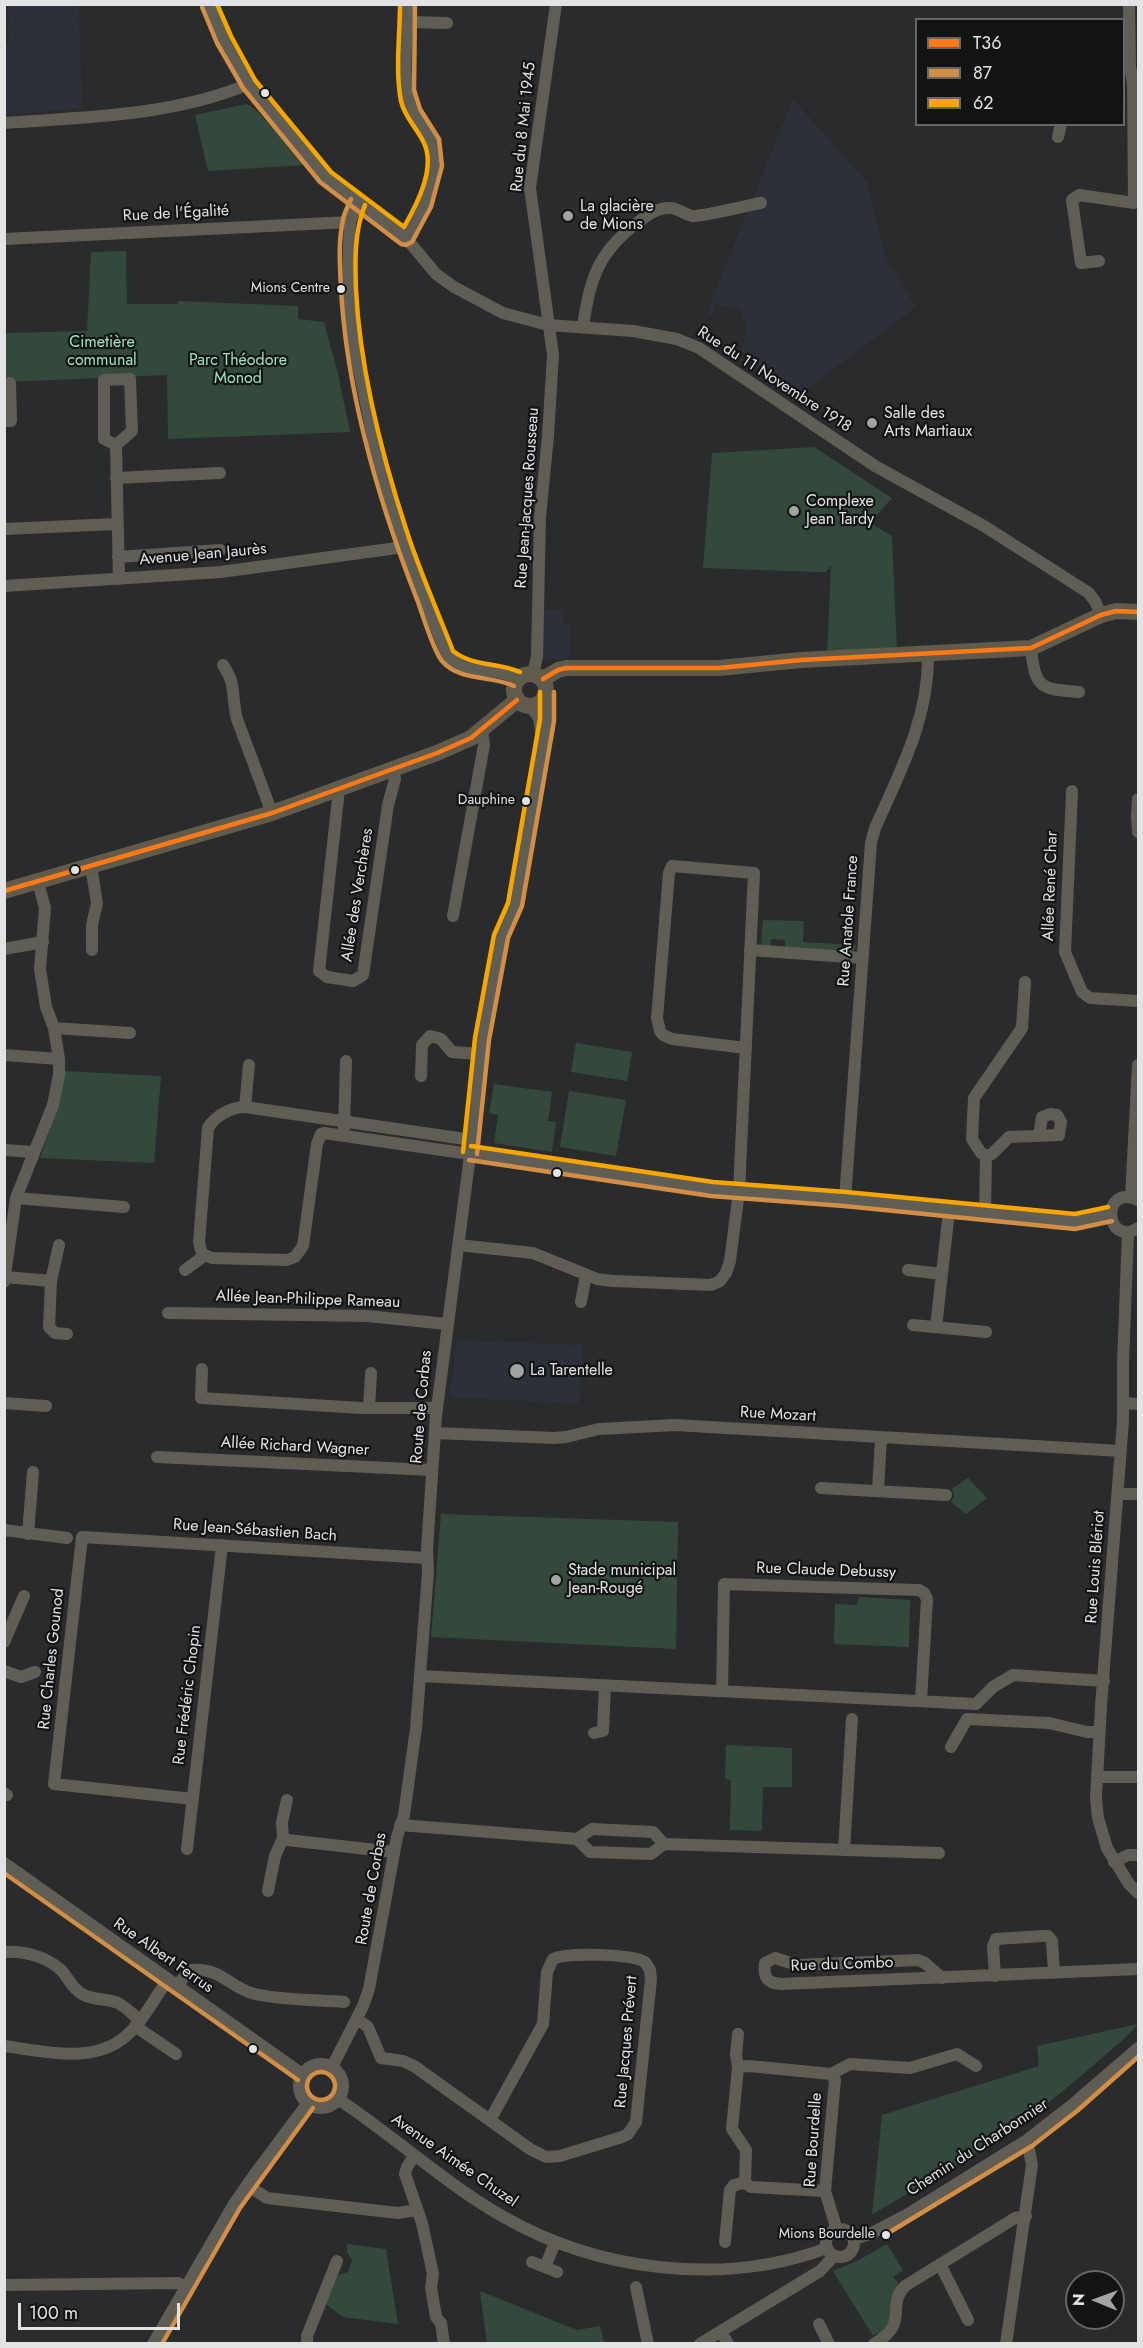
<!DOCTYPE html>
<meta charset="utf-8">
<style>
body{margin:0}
#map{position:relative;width:1143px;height:2348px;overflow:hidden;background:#2a2b2c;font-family:Jost,sans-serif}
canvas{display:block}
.frame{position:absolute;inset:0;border:6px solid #e2e3e5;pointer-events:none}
.legend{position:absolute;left:915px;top:18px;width:210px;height:108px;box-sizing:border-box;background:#121314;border:2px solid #656668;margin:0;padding:8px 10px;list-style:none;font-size:18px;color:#e2e3e5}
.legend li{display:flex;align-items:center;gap:12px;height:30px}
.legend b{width:30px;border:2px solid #656668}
.north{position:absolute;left:1065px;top:2270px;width:60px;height:60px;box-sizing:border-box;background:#121314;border:2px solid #656668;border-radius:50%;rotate:271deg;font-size:16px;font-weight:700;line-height:24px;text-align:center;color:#e2e3e5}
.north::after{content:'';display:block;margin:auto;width:21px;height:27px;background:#a2a3a4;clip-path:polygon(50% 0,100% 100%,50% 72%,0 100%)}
.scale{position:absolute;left:18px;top:2303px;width:162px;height:27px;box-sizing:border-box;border:3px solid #e2e3e5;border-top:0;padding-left:8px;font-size:18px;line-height:21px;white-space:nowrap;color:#e2e3e5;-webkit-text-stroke:4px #121314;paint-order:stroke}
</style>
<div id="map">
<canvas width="1143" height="2348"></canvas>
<div class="frame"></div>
<ul class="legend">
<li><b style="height:8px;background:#ff7917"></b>T36</li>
<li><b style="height:8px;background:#d38e46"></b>87</li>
<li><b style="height:8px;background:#f7a600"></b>62</li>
</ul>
<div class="north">N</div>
<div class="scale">100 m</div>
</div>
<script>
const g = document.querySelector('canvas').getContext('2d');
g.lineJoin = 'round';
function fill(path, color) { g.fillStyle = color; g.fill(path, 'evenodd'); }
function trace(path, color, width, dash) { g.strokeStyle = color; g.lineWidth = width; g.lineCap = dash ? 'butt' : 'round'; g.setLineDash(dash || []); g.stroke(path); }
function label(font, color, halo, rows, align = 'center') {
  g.font = font + ' Jost,sans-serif'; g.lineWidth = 4.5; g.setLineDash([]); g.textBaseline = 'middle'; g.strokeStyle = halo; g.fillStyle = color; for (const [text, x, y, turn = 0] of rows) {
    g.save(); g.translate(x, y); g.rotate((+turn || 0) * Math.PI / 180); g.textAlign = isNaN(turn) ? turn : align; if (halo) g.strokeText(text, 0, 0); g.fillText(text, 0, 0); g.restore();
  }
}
fill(new Path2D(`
 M 8,5 L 79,5 L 82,108 L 5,115 L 5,45 L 9,45 Z
 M 793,99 L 866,181 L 886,258 L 916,307 L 800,394 L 742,352 L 746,327 L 741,310 L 716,305 L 714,314 L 708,314 L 710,304 Z
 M 543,610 L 563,610 L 563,624 L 571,624 L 569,660 L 542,659 Z
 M 457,1340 L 583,1345 L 579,1404 L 449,1397 Z`), '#2d3038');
fill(new Path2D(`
 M 247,104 L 255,109 L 307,165 L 208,171 L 195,115 Z
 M 126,251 L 127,304 L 178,304 L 178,301 L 298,306 L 298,319 L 324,322 L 338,374 L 350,432 L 168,439 L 167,375 L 5,382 L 4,333 L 87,331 L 91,252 Z
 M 814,447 L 892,498 L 870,523 L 892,536 L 897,651 L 827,654 L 831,565 L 826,572 L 817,572 L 703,568 L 712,453 Z
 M 763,920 L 804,921 L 803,942 L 856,945 L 855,950 L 847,954 L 785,948 L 785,940 L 771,939 L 770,947 L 761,946 Z
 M 576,1043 L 632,1052 L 627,1081 L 571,1072 Z
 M 64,1071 L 161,1076 L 154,1163 L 40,1158 L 60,1099 Z
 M 494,1084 L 552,1092 L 548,1121 L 556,1122 L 552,1152 L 494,1143 L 498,1115 L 489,1113 Z
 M 569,1091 L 626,1100 L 616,1156 L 560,1147 Z
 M 968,1478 L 987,1498 L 966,1514 L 951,1502 L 954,1496 L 952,1489 Z
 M 441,1514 L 678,1522 L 676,1649 L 431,1637 Z
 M 859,1597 L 910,1600 L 909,1647 L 834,1644 L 835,1604 L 856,1605 Z
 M 726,1745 L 792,1748 L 792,1787 L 763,1787 L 762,1831 L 730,1830 L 731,1780 L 725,1779 Z
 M 1138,2024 C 1127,2037 1112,2049 1098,2061 C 1030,2123 952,2170 872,2214 L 882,2115 L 1039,2066 L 1037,2046 Z
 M 347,2244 L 386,2249 L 398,2324 L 343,2317 L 324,2303 C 330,2289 331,2275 348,2272 L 352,2260 L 347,2252 Z
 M 887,2244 L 903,2270 L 893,2277 L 898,2282 L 891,2323 L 879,2336 L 877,2333 L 873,2336 L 833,2271 L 857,2261 Z
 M 480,2291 L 577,2330 L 600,2326 L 604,2343 L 487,2343 Z`), '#33493c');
trace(new Path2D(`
 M 209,4 L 224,39 L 249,84 L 326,177 L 406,238 L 436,274 L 454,287 L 503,313 L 548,325 L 633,331 L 677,339 L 699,348 L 875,466 L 984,526 L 1089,593 L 1096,603 L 1101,615
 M 408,22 L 447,23
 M 4,123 C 87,117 172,116 249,84
 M 1058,137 L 1061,124
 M 358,202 L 350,222 L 348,270 L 350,311 L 356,355 L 374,443 L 400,535 L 447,656 C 471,679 493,665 517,679
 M 406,238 C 422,213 443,171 432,142 C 426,128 413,117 409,102 C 402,74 408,34 407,4
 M 4,239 L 350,222
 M 1099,261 L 1081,263 L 1072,200 L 1079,195 L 1134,203 L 1133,84 L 1130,66 L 1129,4
 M 583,327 C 589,281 598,252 637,223 C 644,218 652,211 661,209 C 677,205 680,213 692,216 C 700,217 749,205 761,203
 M 4,421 L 11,421 L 10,383
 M 116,445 L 104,439 L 104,380 L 130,379 L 132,431 L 116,445 L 119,579
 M 116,478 L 220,473
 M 4,529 L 116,524
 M 118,557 L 220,550
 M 4,586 L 221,572 L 404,547
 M 1031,648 C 1035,689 1041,689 1079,692
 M 223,665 C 237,685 231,696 237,719 L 272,813
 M 533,673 L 537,657 L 540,517 L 548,436 L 553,355 L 530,188 L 556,4
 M 530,706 L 539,718 L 541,732
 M 337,788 L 338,799 L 319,971 L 327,977 L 353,981 L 363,975 L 388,805 L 395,779 L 393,769
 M 1072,791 L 1065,952 L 1082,992 L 1090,998 L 1138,1001
 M 1138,799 L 1137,816 L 1138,832
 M 91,866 L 97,903 L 92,925 L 92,950
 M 453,916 L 484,745 L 482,730
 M 4,949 L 43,942
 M 750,950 L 862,958
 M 1025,982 L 1022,1028 L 974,1098 L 972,1139 L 981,1153 L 986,1156 L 992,1154 L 1009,1137 L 1059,1135 L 1061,1122 L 1057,1115 L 1050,1114 L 1042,1117 L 1039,1135
 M 54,1028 L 130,1033
 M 4,1055 L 59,1059
 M 421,1076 L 422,1045 L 430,1036 L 441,1039 L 452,1052 L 480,1054
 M 245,1107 L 249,1065
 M 344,1128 L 346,1061
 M 472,1140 L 245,1107 C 231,1107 215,1116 208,1128 L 199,1242 L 202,1254 L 212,1258 L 287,1260 L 295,1257 L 303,1246 L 317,1144 L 321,1134 L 324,1133 L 712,1189 L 845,1199 L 1076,1222 L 1110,1214
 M 4,1150 L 34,1152
 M 1131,1197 L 1138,1065
 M 16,1198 L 124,1207
 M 845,1199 L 871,843 L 875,828 C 900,772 929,718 928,655
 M 1138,1200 C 1099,1183 1106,1249 1138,1228
 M 985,1214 L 986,1156
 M 1128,1233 L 1123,1363 L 1123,1421 L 1101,1706 L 1096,1798 L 1098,1818 L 1107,1848 L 1129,1884 L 1138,1893
 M 59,1245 L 51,1281 L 49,1327 L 55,1333 L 67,1334
 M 458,1245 L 533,1253 L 597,1279 L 612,1281
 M 185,1270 L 204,1256
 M 908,1270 L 942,1274
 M 6,1277 L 51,1281
 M 615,1281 L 711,1285 L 720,1281 L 726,1273 L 730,1261 L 739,1191 L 754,873 L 672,866 L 669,873 L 657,1018 L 660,1031 L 663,1035 L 672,1039 L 746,1048
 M 4,1282 L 16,1198 L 53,1105 L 59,1075 L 59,1059 L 54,1028 L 46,1007 L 40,969 L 45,908 L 38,882
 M 581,1302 L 586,1275
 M 168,1313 L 367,1316 L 447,1324
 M 913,1325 L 986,1332
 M 936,1327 L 949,1211
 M 202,1369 L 201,1398 L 361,1408 L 437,1408
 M 4,1403 L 46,1406
 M 1124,1403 L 1138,1404
 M 369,1408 L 371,1373
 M 435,1433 L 554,1438 L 566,1437 L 599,1429 L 675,1425 L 1121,1451
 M 157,1457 L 432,1470
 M 821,1488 L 946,1495
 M 878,1491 L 881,1437
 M 1118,1494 L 1138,1494
 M 4,1530 L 67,1538
 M 28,1534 L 33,1472
 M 4,1642 L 24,1596
 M 4,1671 L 21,1677 L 35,1672
 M 420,1676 L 976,1704 L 993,1687 L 1013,1675 L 1104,1681
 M 722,1691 L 724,1584 L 919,1590 L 924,1593 L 927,1599 L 921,1701
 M 594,1733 L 603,1731 L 605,1685
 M 951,1747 L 967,1719 L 1049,1723 L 1087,1732 L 1100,1732
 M 1098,1777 L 1138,1777
 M 4,1793 L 7,1795
 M 193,1799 L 54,1784 L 82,1537 L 427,1558
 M 287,1800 L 282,1822 L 283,1838 L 287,1840 L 394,1852
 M 400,1825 L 577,1839 L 590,1852 L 651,1854 L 664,1844 L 939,1853
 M 577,1839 L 592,1829 L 653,1832 L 664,1844
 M 187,1849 L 222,1545
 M 844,1850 L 852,1719
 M 1114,1862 L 1128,1855 L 1138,1855
 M 4,1863 L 302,2074
 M 268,1891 L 275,1856 L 283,1838
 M 4,1952 C 23,1950 47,1957 61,1970 C 69,1978 71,1988 82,1994 C 94,2001 107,1998 118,2003 C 126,2007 133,2015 140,2020
 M 995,1976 L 993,1946 L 996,1939 L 1043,1936 L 1048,1936 L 1052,1941 L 1054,1973
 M 942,1978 L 925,1963 L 918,1960 L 797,1965 L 775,1958 L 765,1963 C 763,1977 767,1983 781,1984 L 1138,1969
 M 176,1986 L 191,1970 C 224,1968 229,1988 255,1994 C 280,2000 318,2000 344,2002
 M 357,2019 L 368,2027 L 381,2058 L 403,2061 L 414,2066 L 530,2149 L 546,2157 L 560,2156 L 622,2137 L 628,2134 L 636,2122 L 651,1979 L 650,1970 L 645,1962 C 632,1954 567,1952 553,1959 L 547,1972 L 543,2024 L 490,2120
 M 135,2026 L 176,2054
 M 738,2034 L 736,2055 L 738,2067 L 732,2129 L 746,2150 L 745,2183 L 751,2187 L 825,2191
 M 4,2046 C 44,2051 93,2065 126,2036 C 143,2022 154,1998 168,1980
 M299 2086a22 22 0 1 1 44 0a22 22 0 1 1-44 0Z
 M 332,2067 L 363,2006 L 369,1989 L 397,1837 L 404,1815 L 416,1728 L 428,1572 L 427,1549 L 436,1416 L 472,1140 L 482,1039 L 501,936 L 515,905 L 539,769 L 547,720 L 547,692
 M 738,2067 L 749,2066 L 831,2074 L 835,2080 L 825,2191 L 837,2230
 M 831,2074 L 850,2064 L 910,2068 L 957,2054 L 976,2066
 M 338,2099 C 394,2136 443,2182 502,2216 C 597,2271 723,2287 827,2248
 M 414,2156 L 407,2167 L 405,2174 L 422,2223 L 433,2274 L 431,2287 L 436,2317 L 441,2323 L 444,2344
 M 247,2185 L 267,2198 L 398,2213 L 417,2210
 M826 2243a14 14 0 1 1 28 0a14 14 0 1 1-28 0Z
 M 854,2239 L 870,2234 L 908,2214 L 1027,2140 L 1072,2105 L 1138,2048
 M 725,2242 L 730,2190 L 734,2185 L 745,2183
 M 532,2262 L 557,2272
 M 940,2264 L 968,2320
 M 545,2267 L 555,2243
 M 4,2285 L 178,2283 L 186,2287
 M 636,2287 L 648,2344
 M 819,2324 L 829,2344
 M 721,2331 L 728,2344
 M 153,2344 L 234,2204 L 257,2171 L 307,2104
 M 307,2344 L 307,2336 L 337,2261
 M 700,2344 L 820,2271 L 834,2256
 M 874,2344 C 911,2322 885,2307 905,2286 L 1015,2218 L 1026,2216
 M 1006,2344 L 1032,2165 L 1027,2140`), '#605e54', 12);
trace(new Path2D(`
 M514 690a16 16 0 1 1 32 0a16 16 0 1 1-32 0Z
 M 543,679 L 558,670 L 566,668 L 719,668 L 801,660 L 1031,648 L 1101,615 L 1116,611 L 1138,612
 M 4,891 L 272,813 L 437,753 L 471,738 L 517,700`), '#605b4b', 16);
trace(new Path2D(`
 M 543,679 L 558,670 L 566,668 L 719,668 L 801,660 L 1031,648 L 1101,615 L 1116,611 L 1138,612
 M 4,891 L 272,813 L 437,753 L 471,738 L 517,700`), '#ff7917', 4.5);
trace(new Path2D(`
 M 202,7 L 217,43 L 243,88 L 320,182 L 401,244 L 406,245 L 412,242 L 431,207 L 442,166 L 439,139 L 420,109 L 414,90 L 415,4
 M 351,199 C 348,206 344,213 343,220 C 338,242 340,267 341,289 C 347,396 379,503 418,602 C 423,616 434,652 442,661 C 460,682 491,675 514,686
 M 477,1154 L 489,1040 L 508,938 L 522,906 L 554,721 L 554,692
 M 469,1160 L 711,1196 L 844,1206 L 1075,1229 L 1112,1221
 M 4,1873 L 298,2080
 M307 2086a14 14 0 1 1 28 0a14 14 0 1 1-28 0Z
 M 885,2235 L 1032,2146 L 1077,2111 L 1138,2057
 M 162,2344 L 240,2208 L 313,2108`), '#d38e46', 4.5);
trace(new Path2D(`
 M 217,4 L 231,36 L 255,80 L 331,172 L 404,227 C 417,204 437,167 423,141 C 416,127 404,116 401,101 C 395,69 400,36 400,4
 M 365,205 C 354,232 355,261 356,290 C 360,370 382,456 407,532 C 420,572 438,612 453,651 C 473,667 498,662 520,672
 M 471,1146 L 713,1182 L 846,1192 L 1075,1214 L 1108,1207
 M 463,1152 L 475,1038 L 494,935 L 508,903 L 540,719 L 540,692`), '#f7a600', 4.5);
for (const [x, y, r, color] of [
 [265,93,5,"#e2e3e5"],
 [568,216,6,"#a2a3a4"],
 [341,289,5,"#e2e3e5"],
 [872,423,6,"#a2a3a4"],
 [794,511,6,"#a2a3a4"],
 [526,801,5,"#e2e3e5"],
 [75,870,5,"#e2e3e5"],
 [557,1173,5,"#e2e3e5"],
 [517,1371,8,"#a2a3a4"],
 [556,1580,6,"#a2a3a4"],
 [253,2049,5,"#e2e3e5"],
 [886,2235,5,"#e2e3e5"]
]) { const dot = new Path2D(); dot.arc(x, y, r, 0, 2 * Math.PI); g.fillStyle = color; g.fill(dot); trace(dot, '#121314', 2); }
label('14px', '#e2e3e5', '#121314', [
 ["Mions Centre",330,289],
 ["Dauphine",515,801],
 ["Mions Bourdelle",875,2235]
], 'right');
label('16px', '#e2e3e5', '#121314', [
 ["Rue du 8 Mai 1945",524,127,-84],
 ["Rue de l'Égalité",176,214,-3],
 ["Rue du 11 Novembre 1918",774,380,33],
 ["Rue Jean-Jacques Rousseau",528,498,-86],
 ["Avenue Jean Jaurès",203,555,-5],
 ["Allée René Char",1051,886,-88],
 ["Allée des Verchères",358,895,-81],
 ["Rue Anatole France",849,921,-86],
 ["Allée Jean-Philippe Rameau",308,1300,2],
 ["Route de Corbas",422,1407,-85],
 ["Rue Mozart",778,1415,3],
 ["Allée Richard Wagner",295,1447,3],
 ["Rue Jean-Sébastien Bach",255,1531,4],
 ["Rue Louis Blériot",1096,1567,-86],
 ["Rue Claude Debussy",826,1571,2],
 ["Rue Charles Gounod",52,1659,-84],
 ["Rue Frédéric Chopin",188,1695,-83],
 ["Route de Corbas",372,1889,-80],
 ["Rue Albert Ferrus",163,1956,35],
 ["Rue du Combo",842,1965,-2],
 ["Rue Jacques Prévert",627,2042,-85],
 ["Rue Bourdelle",814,2140,-86],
 ["Chemin du Charbonnier",978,2148,-33],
 ["Avenue Aimée Chuzel",454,2161,35]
]);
label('16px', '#e2e3e5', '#121314', [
 ["La glacière",580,207],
 ["de Mions",580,225],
 ["Salle des",884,414],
 ["Arts Martiaux",884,432],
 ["Complexe",806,502],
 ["Jean Tardy",806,520],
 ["La Tarentelle",530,1371],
 ["Stade municipal",568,1571],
 ["Jean-Rougé",568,1589]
], 'left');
label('16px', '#9ce6bc', '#121314', [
 ["Cimetière",102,343],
 ["communal",102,361],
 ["Parc Théodore",238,361],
 ["Monod",238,379]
]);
</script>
